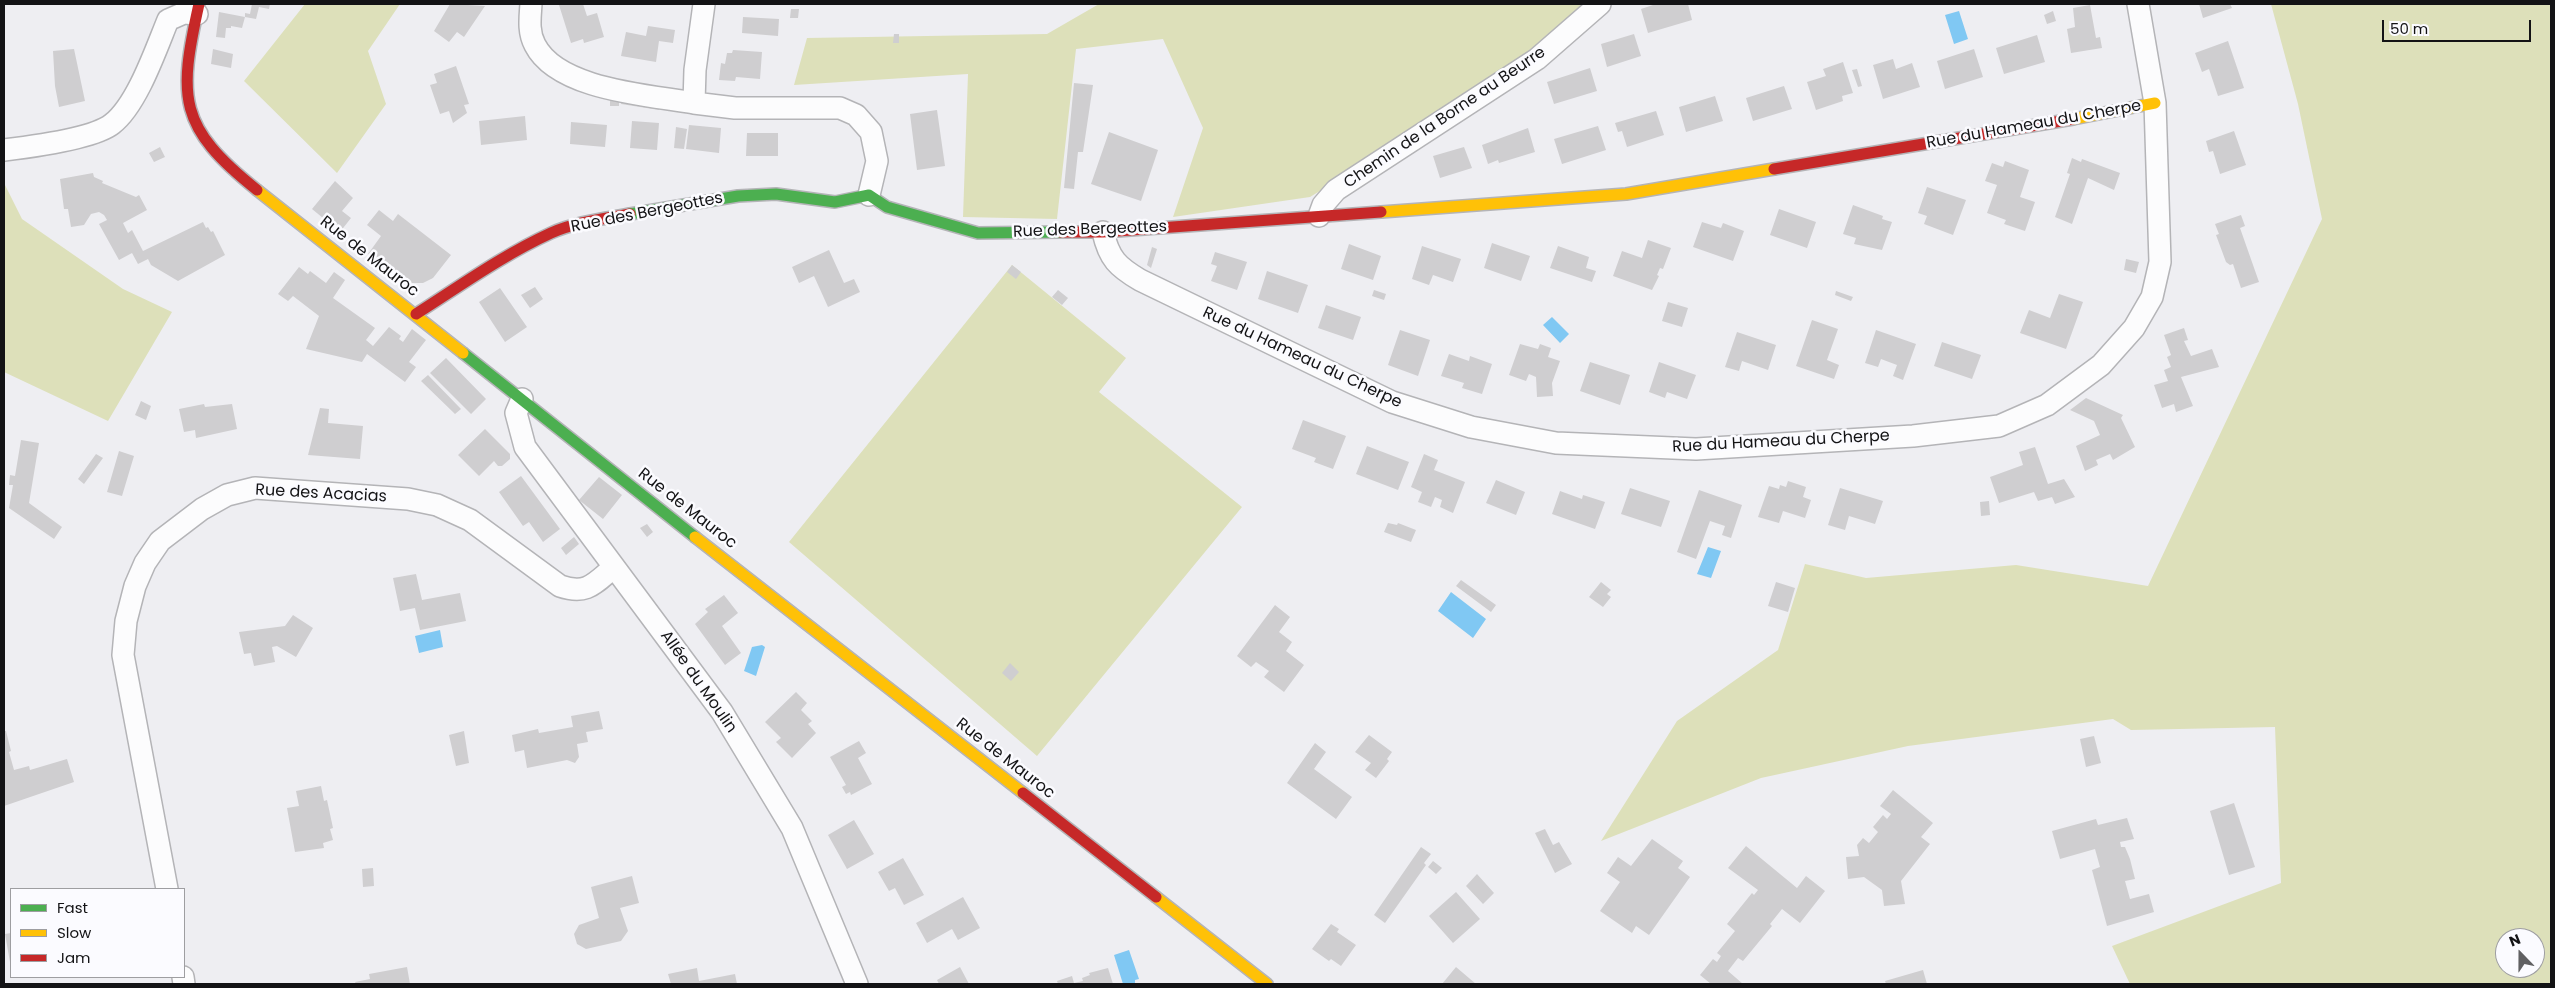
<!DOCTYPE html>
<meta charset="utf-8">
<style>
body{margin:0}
#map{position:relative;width:2555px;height:988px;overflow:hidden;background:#eeeef2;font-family:Poppins,sans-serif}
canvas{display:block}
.frame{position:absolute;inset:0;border:5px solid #131315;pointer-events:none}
.legend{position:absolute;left:10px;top:888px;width:175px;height:90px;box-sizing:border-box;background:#fbfbff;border:1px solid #9e9ea1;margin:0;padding:6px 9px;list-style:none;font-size:15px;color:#131315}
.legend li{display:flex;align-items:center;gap:10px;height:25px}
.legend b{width:25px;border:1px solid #9e9ea1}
.north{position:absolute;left:2495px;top:928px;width:50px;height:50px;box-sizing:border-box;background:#fbfbff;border:1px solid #9e9ea1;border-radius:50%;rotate:338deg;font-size:14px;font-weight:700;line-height:20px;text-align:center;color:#131315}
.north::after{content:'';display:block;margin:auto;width:18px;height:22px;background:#606062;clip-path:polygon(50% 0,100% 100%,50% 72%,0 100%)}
.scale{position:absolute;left:2382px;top:20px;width:149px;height:22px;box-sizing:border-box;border:2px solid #131315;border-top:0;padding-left:6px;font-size:15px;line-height:18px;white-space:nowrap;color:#131315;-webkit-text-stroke:4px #fbfbff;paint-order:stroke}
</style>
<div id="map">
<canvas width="2555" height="988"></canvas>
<div class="frame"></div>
<ul class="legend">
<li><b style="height:6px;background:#4caf50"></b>Fast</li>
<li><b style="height:6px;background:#ffc107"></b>Slow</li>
<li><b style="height:6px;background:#c62828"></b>Jam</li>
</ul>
<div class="north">N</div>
<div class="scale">50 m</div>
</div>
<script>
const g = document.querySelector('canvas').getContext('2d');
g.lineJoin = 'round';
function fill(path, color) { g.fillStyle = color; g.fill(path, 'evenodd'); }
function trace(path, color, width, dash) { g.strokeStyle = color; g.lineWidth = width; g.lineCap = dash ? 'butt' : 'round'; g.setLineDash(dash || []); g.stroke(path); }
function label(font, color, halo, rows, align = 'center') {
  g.font = font + ' Poppins,sans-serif'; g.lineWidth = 5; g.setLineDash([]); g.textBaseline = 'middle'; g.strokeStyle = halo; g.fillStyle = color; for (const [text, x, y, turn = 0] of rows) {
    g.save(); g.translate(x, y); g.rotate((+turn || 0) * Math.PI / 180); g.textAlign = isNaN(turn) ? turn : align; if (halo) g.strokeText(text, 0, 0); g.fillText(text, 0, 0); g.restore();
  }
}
fill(new Path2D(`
 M 305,4 L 400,4 L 368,51 L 386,104 L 337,173 L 244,81 Z
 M 1099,4 L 1600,4 L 1537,59 L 1310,197 L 1173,217 L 1203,128 L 1163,39 L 1076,49 L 1057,219 L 963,217 L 968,74 L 794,85 L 807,38 L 1047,34 Z
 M 2271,4 L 2551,4 L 2551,984 L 2130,984 L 2112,946 L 2281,883 L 2275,727 L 2131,730 L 2113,719 L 1908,746 L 1761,778 L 1601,841 L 1677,721 L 1778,650 L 1805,564 L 1866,578 L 2016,565 L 2148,586 L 2322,219 L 2298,104 ZM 2505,938 L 2535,938 L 2535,968 L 2505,968 Z
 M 4,183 L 22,219 L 123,289 L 172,312 L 108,421 L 4,372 Z
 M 1012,265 L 1126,358 L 1099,392 L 1242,507 L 1037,756 L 789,542 Z`), '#dde0ba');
fill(new Path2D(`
 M 1959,11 L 1968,39 L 1954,44 L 1945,15 Z
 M 1552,317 L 1569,334 L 1560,343 L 1543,325 Z
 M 1708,547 L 1721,551 L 1711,578 L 1697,574 Z
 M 1451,592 L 1486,619 L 1473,638 L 1438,611 Z
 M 440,630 L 443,647 L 419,653 L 415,636 Z
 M 762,645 L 765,647 L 756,676 L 744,671 L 752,647 Z
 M 1129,950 L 1139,979 L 1135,980 L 1135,984 L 1123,984 L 1114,955 Z`), '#80c8f3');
fill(new Path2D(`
 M 252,4 L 270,4 L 269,9 L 259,7 L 256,19 L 245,17 L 242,28 L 231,26 L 231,28 L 226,28 L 225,38 L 216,37 L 219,12 L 245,17 L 245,13 L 250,14 Z
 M 450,4 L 485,6 L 464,37 L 457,32 L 449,42 L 434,31 Z
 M 583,4 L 587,16 L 597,13 L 604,37 L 584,43 L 583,39 L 571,43 L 559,5 Z
 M 1656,4 L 1688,4 L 1692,20 L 1648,33 L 1641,9 Z
 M 2199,4 L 2230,4 L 2232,8 L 2203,18 Z
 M 2090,5 L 2096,38 L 2100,37 L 2102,48 L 2071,53 L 2067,29 L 2075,27 L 2073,8 Z
 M 791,9 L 799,9 L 798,18 L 790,18 Z
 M 2053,11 L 2056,21 L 2047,24 L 2044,15 Z
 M 743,17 L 779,19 L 778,36 L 742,33 Z
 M 648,26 L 675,30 L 673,43 L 659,41 L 656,62 L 621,56 L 626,32 L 646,36 Z
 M 894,34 L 899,34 L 899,43 L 893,43 Z
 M 1634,34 L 1641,56 L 1607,67 L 1601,44 Z
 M 2037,35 L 2045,62 L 2004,74 L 1996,48 Z
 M 2228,41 L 2244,88 L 2218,96 L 2209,69 L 2202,72 L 2195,53 Z
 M 74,49 L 85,101 L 59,107 L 55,86 L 53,51 Z
 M 213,49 L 233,54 L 231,68 L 211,64 Z
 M 1974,49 L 1983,77 L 1945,89 L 1937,61 Z
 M 733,50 L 762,52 L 760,79 L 736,77 L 735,81 L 719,80 L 721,63 L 725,64 L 727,53 L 732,53 Z
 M 1893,59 L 1896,69 L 1912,63 L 1920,87 L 1883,99 L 1873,65 Z
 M 1843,62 L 1853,93 L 1842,96 L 1843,101 L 1816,110 L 1807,82 L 1826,76 L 1823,69 Z
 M 456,66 L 469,104 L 464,105 L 467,113 L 453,123 L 449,111 L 440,114 L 430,85 L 437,83 L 434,74 Z
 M 1590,68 L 1597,91 L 1554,104 L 1547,82 Z
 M 1857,69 L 1862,86 L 1858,87 L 1852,70 Z
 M 1074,83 L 1093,85 L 1083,152 L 1078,152 L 1074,189 L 1064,188 Z
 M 1784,86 L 1792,109 L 1753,121 L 1746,98 Z
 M 1715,96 L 1723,121 L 1686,132 L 1679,107 Z
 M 610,98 L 619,99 L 619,106 L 610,106 Z
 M 622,99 L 661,106 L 659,110 L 621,104 Z
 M 937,110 L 945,166 L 917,170 L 910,114 Z
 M 1656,111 L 1664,135 L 1627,147 L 1622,131 L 1618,132 L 1615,123 Z
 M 525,116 L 527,140 L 481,145 L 479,121 Z
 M 632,121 L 659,123 L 657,150 L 630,148 Z
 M 571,122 L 607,125 L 605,147 L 570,144 Z
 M 689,125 L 721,128 L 719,153 L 686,149 Z
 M 1598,126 L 1606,150 L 1562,164 L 1554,139 Z
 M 676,127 L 687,129 L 684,149 L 674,148 Z
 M 1528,128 L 1535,152 L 1499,163 L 1498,160 L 1488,164 L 1482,145 Z
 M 2234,131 L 2246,165 L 2220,174 L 2213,151 L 2209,152 L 2206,141 Z
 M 1109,132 L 1158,150 L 1141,201 L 1091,184 Z
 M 747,133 L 778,133 L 778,156 L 746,156 Z
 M 160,147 L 165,157 L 154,162 L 149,153 Z
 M 1464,147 L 1472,168 L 1440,178 L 1433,156 Z
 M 2072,158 L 2081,162 L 2082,159 L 2120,173 L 2114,190 L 2088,178 L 2072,224 L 2055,217 L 2070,174 L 2067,173 Z
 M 2005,161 L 2029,170 L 2020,197 L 2035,202 L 2025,231 L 2004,224 L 2006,220 L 1987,213 L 1997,185 L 1985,181 L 1992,163 L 2003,167 Z
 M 93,173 L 94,177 L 103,181 L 102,183 L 136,197 L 139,195 L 147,210 L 123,223 L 128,233 L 132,230 L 143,251 L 203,222 L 206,228 L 208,227 L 211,232 L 213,231 L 225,255 L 178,281 L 151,265 L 148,259 L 138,264 L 132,253 L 119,260 L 99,224 L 107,220 L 104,215 L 99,212 L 91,214 L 84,225 L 71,227 L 68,209 L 64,209 L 60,179 Z
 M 335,181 L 353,198 L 342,211 L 351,218 L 340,232 L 312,209 Z
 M 1927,187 L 1966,200 L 1953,235 L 1924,224 L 1927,216 L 1918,213 Z
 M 1853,205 L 1883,216 L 1882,219 L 1892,222 L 1882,250 L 1854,244 L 1856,238 L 1843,234 Z
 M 1779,209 L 1816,222 L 1807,248 L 1770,235 Z
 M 379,210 L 393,221 L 398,214 L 451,255 L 433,278 L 423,283 L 408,283 L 368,254 L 381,236 L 367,225 Z
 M 2241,215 L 2245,226 L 2240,228 L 2259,282 L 2241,288 L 2233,264 L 2230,265 L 2226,262 L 2216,235 L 2219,234 L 2215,224 Z
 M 1702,222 L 1721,228 L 1723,223 L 1744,231 L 1733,261 L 1693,247 Z
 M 1648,240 L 1671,248 L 1663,269 L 1660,268 L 1657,275 L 1659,276 L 1652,290 L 1613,276 L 1622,251 L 1642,258 Z
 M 1492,243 L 1530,256 L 1521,281 L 1484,268 Z
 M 1349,244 L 1381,256 L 1373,280 L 1341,269 Z
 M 1422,246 L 1461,259 L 1453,282 L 1433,275 L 1429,285 L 1412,279 Z
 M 1558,246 L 1589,257 L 1586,268 L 1596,271 L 1592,282 L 1550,268 Z
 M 1152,247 L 1157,249 L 1151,268 L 1147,265 Z
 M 829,250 L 844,283 L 854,279 L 860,292 L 828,307 L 814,276 L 799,283 L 792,267 Z
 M 1215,252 L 1247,262 L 1237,290 L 1211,281 L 1217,266 L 1211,264 Z
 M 2126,259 L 2139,262 L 2136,273 L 2124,270 Z
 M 1012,265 L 1021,272 L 1016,279 L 1007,272 Z
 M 299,267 L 308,274 L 310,271 L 326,283 L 334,272 L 345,280 L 333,298 L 375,328 L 366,340 L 373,346 L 389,327 L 401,336 L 399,339 L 403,342 L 412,329 L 426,340 L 409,362 L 416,367 L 405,382 L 367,354 L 362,362 L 306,349 L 319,316 L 293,296 L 288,301 L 278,294 Z
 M 1267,271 L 1308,285 L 1298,313 L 1258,299 Z
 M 535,287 L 543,299 L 530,308 L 521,295 Z
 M 500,288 L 527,327 L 505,342 L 479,302 Z
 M 1058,290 L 1068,298 L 1062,305 L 1052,297 Z
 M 1374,290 L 1386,294 L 1384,300 L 1372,296 Z
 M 1836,291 L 1853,297 L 1851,301 L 1835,295 Z
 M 2059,294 L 2083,302 L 2066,349 L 2020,333 L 2029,310 L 2050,318 Z
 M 1668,302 L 1688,308 L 1682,327 L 1662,321 Z
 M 1326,305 L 1361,317 L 1353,340 L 1318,328 Z
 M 1812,320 L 1838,329 L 1827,360 L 1839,365 L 1834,379 L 1796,366 Z
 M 2184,328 L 2188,340 L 2184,341 L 2191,356 L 2212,349 L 2219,367 L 2181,377 L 2193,406 L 2176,412 L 2174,404 L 2162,408 L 2154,385 L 2168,381 L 2164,370 L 2171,367 L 2167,357 L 2171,355 L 2164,335 Z
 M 1400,330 L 1430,340 L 1418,376 L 1388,365 Z
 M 1876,330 L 1916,344 L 1903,380 L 1893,376 L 1897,365 L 1881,359 L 1878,367 L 1865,363 Z
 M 1737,332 L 1776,345 L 1768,370 L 1742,361 L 1739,371 L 1725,367 Z
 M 1942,342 L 1981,355 L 1972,379 L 1934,366 Z
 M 1520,344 L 1538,349 L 1540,344 L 1551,348 L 1548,357 L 1560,361 L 1552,383 L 1553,396 L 1537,397 L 1536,377 L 1529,374 L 1526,381 L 1509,375 Z
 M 1449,354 L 1469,361 L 1470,356 L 1492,364 L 1482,394 L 1462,388 L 1464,383 L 1441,376 Z
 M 446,358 L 486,399 L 471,414 L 430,373 Z
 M 1590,362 L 1630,375 L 1620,405 L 1580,391 Z
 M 1659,362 L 1696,375 L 1687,399 L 1667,392 L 1665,398 L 1649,392 Z
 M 428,375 L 461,409 L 455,414 L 421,381 Z
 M 2086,398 L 2123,415 L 2121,418 L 2135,447 L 2113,460 L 2110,454 L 2096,460 L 2098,465 L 2085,471 L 2076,446 L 2100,435 L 2094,421 L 2070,410 Z
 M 141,401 L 151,406 L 146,420 L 135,415 Z
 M 204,404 L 205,407 L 232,404 L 237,429 L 196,438 L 195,430 L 184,432 L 179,409 Z
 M 320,408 L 329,409 L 328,423 L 363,426 L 360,459 L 308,455 Z
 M 1303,420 L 1346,436 L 1333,469 L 1314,462 L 1316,458 L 1292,449 Z
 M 485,429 L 510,454 L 510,459 L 502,466 L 498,466 L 494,461 L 479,476 L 458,455 Z
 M 21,440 L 39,443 L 29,503 L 62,527 L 54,539 L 9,508 L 13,485 L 9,485 L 10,475 L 15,476 Z
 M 1367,446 L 1409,462 L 1398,490 L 1356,474 Z
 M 2035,447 L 2048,484 L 2064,479 L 2075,497 L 2055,504 L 2052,497 L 2038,501 L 2034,492 L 1999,503 L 1990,477 L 2023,465 L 2019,452 Z
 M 119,451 L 134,456 L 122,496 L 107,492 Z
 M 96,454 L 103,458 L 84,484 L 78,479 Z
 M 1424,454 L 1438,460 L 1434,470 L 1465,482 L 1453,513 L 1440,507 L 1442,500 L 1435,497 L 1431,507 L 1418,502 L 1422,492 L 1411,487 Z
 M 521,476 L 560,529 L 543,542 L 529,522 L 523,526 L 499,492 Z
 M 599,477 L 622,495 L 603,519 L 579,500 Z
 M 1496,480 L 1525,492 L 1516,515 L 1486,503 Z
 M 1788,481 L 1806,487 L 1803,497 L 1811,500 L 1805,518 L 1783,511 L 1779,523 L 1758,517 L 1769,486 L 1779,489 L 1780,485 L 1786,487 Z
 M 1630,488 L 1670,501 L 1661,527 L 1621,514 Z
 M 1840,488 L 1883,501 L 1875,524 L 1849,516 L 1845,530 L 1828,525 Z
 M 1699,490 L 1742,505 L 1731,538 L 1722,535 L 1725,526 L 1710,521 L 1696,559 L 1677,552 Z
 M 1560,491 L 1582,499 L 1583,495 L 1605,502 L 1595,529 L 1552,514 Z
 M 1989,501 L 1990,515 L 1981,516 L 1980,502 Z
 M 1388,523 L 1397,525 L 1398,523 L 1416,530 L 1411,542 L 1384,532 Z
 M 647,524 L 653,532 L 647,537 L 640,528 Z
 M 574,537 L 579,544 L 566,555 L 561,548 Z
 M 416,574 L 422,600 L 460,593 L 466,621 L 420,630 L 415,608 L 400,611 L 393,578 Z
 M 1461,580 L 1496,605 L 1491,612 L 1456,586 Z
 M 1601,582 L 1611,590 L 1607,594 L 1611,597 L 1603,607 L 1589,597 Z
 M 1776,582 L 1795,588 L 1788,612 L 1768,606 Z
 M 724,595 L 738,613 L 722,626 L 741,653 L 725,665 L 695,624 L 708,612 L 705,609 Z
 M 1275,605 L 1290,617 L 1279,632 L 1292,642 L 1286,651 L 1304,665 L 1284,692 L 1264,677 L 1269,671 L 1256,662 L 1251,667 L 1237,656 Z
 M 293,615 L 313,628 L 296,657 L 277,646 L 272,647 L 275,662 L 254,666 L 251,653 L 244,654 L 239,632 L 285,626 Z
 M 1010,663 L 1019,672 L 1011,681 L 1002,673 Z
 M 796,692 L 807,703 L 801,710 L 812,721 L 808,724 L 816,733 L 792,758 L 776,742 L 781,738 L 765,722 Z
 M 599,711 L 603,729 L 586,732 L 588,742 L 577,744 L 579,757 L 575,763 L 567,760 L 527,768 L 524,750 L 515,752 L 512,735 L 538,729 L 539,733 L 573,727 L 571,716 Z
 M 4,731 L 6,731 L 11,751 L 9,752 L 14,770 L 29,766 L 30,770 L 67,759 L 74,782 L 4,806 Z
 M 464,731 L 469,763 L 456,766 L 449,735 Z
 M 1369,735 L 1392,752 L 1387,759 L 1389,761 L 1376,778 L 1365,770 L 1371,763 L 1355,752 Z
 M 2094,736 L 2101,763 L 2086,767 L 2080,739 Z
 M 859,741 L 866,753 L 858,758 L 872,784 L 851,795 L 850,792 L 846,794 L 842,787 L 846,785 L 830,757 Z
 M 1315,743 L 1326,752 L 1314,769 L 1352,797 L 1336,819 L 1287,783 Z
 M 321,786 L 324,801 L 327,800 L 333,828 L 330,829 L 333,840 L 323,843 L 324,848 L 295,852 L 287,808 L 299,806 L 296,791 Z
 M 1893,790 L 1933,823 L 1921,837 L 1930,844 L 1901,881 L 1905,904 L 1884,906 L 1882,890 L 1864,877 L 1848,879 L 1846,857 L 1859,856 L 1857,845 L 1863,838 L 1869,843 L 1878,832 L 1873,827 L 1883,815 L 1887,819 L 1891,814 L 1880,806 Z
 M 2234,803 L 2255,867 L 2229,875 L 2210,811 Z
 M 2127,818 L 2134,839 L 2120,842 L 2121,847 L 2125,847 L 2130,859 L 2135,879 L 2125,881 L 2130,899 L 2149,894 L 2154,912 L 2107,926 L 2092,870 L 2100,867 L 2095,849 L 2060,859 L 2052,831 L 2096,819 L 2098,825 Z
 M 854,820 L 874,854 L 847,869 L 828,835 Z
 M 1545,829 L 1553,845 L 1559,842 L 1572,864 L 1555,873 L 1535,833 Z
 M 1652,839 L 1683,861 L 1678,868 L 1690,877 L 1649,935 L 1636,926 L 1632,933 L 1600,911 L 1620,882 L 1607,873 L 1618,857 L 1631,866 Z
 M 1746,846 L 1797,888 L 1806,876 L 1825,891 L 1800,923 L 1782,909 L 1770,924 L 1772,926 L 1743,961 L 1738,958 L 1728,971 L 1743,984 L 1711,984 L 1700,975 L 1713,959 L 1717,962 L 1721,956 L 1717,953 L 1735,931 L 1727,924 L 1752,893 L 1754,895 L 1758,890 L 1728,868 Z
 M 1421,847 L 1431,854 L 1424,863 L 1426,865 L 1385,923 L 1374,915 Z
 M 903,858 L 924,895 L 904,905 L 895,888 L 889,891 L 878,872 Z
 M 1433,861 L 1442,868 L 1436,874 L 1428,867 Z
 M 373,868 L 374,886 L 363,887 L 362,869 Z
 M 1477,874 L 1494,893 L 1483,904 L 1466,886 Z
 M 632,876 L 639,903 L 620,908 L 628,931 L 621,941 L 586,949 L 577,944 L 574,934 L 579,925 L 599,918 L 591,887 Z
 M 1456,892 L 1480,919 L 1453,943 L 1429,916 Z
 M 963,897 L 980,928 L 958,940 L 952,929 L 927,943 L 916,923 Z
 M 1331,924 L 1339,929 L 1337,932 L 1356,945 L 1341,966 L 1331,959 L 1329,961 L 1312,949 Z
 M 11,933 L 11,962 L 10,962 L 5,934 Z
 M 407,967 L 410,984 L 356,984 L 355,982 L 370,979 L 369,974 Z
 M 960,967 L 969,984 L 939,984 L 937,980 Z
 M 1456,967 L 1476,984 L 1442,984 Z
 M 697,968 L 699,981 L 735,974 L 737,984 L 671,984 L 668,974 Z
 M 1108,968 L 1113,984 L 1058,984 L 1057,981 L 1072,976 L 1074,983 L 1083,981 L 1082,978 L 1090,975 L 1089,973 Z
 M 1923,970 L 1927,984 L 1886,984 L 1885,981 Z`), '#cfced0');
const street = new Path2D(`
 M 531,4 C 530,18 528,32 535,45 C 558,90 649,95 694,103
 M 704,4 L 695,70 L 694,103 L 735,108 L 840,108 L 856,115 L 871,132 L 877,161 L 869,195
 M 4,150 C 29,147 93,139 112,124 C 137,105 156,49 168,20 L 184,13 L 197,14
 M 1319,216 L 1323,205 L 1336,190 L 1537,59 L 1600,4
 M 1103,232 C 1109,259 1118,267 1140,280 L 1392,402 L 1471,427 L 1556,443 L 1696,449 L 1913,436 L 1999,426 L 2047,405 L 2101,365 L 2134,328 L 2152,297 L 2160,262 L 2155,103 L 2138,4
 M 522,399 L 516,413 L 525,447 L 722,712 L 792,828 L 857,984
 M 167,889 L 123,655 L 126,621 L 135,586 L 145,563 L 160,541 L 202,509 L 227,495 L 255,488 L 408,499 L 437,505 L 470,520 L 560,586 C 587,595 594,584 614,567
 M 183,977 L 184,984`);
const fast = new Path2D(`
 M 630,214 L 738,196 L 776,194 L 835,202 L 869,195 L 887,207 L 978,233 L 1061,232
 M 463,353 L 695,537`);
const slow = new Path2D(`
 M 2073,119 L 2155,103
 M 257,190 L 463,353
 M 1381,212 L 1626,194 L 1774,169
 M 695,537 L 1023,793
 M 1156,897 L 1267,984`);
const jam = new Path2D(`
 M 199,4 C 178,98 178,127 257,190
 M 1774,169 L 2073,119
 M 1061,232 L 1103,232 L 1381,212
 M 416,314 C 460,286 503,255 551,233 C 576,222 603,219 630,214
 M 1023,793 L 1156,897`);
trace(street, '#b4b4b7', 24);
trace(fast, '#b4b4b7', 14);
trace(slow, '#b4b4b7', 14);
trace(jam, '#b4b4b7', 14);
trace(street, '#fcfcfd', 21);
trace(fast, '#4caf50', 11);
trace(slow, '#ffc107', 11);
trace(jam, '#c62828', 11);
label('16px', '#131315', '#fbfbff', [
 ["Chemin de la Borne au Beurre",1445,118,-34],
 ["Rue du Hameau du Cherpe",2034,125,-10],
 ["Rue des Bergeottes",647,213,-11],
 ["Rue des Bergeottes",1090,230,-2],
 ["Rue de Mauroc",369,257,38],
 ["Rue du Hameau du Cherpe",1302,358,25],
 ["Rue du Hameau du Cherpe",1781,442,-3],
 ["Rue des Acacias",321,494,3],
 ["Rue de Mauroc",687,509,38],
 ["Allée du Moulin",698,682,55],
 ["Rue de Mauroc",1005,759,38]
]);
</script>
